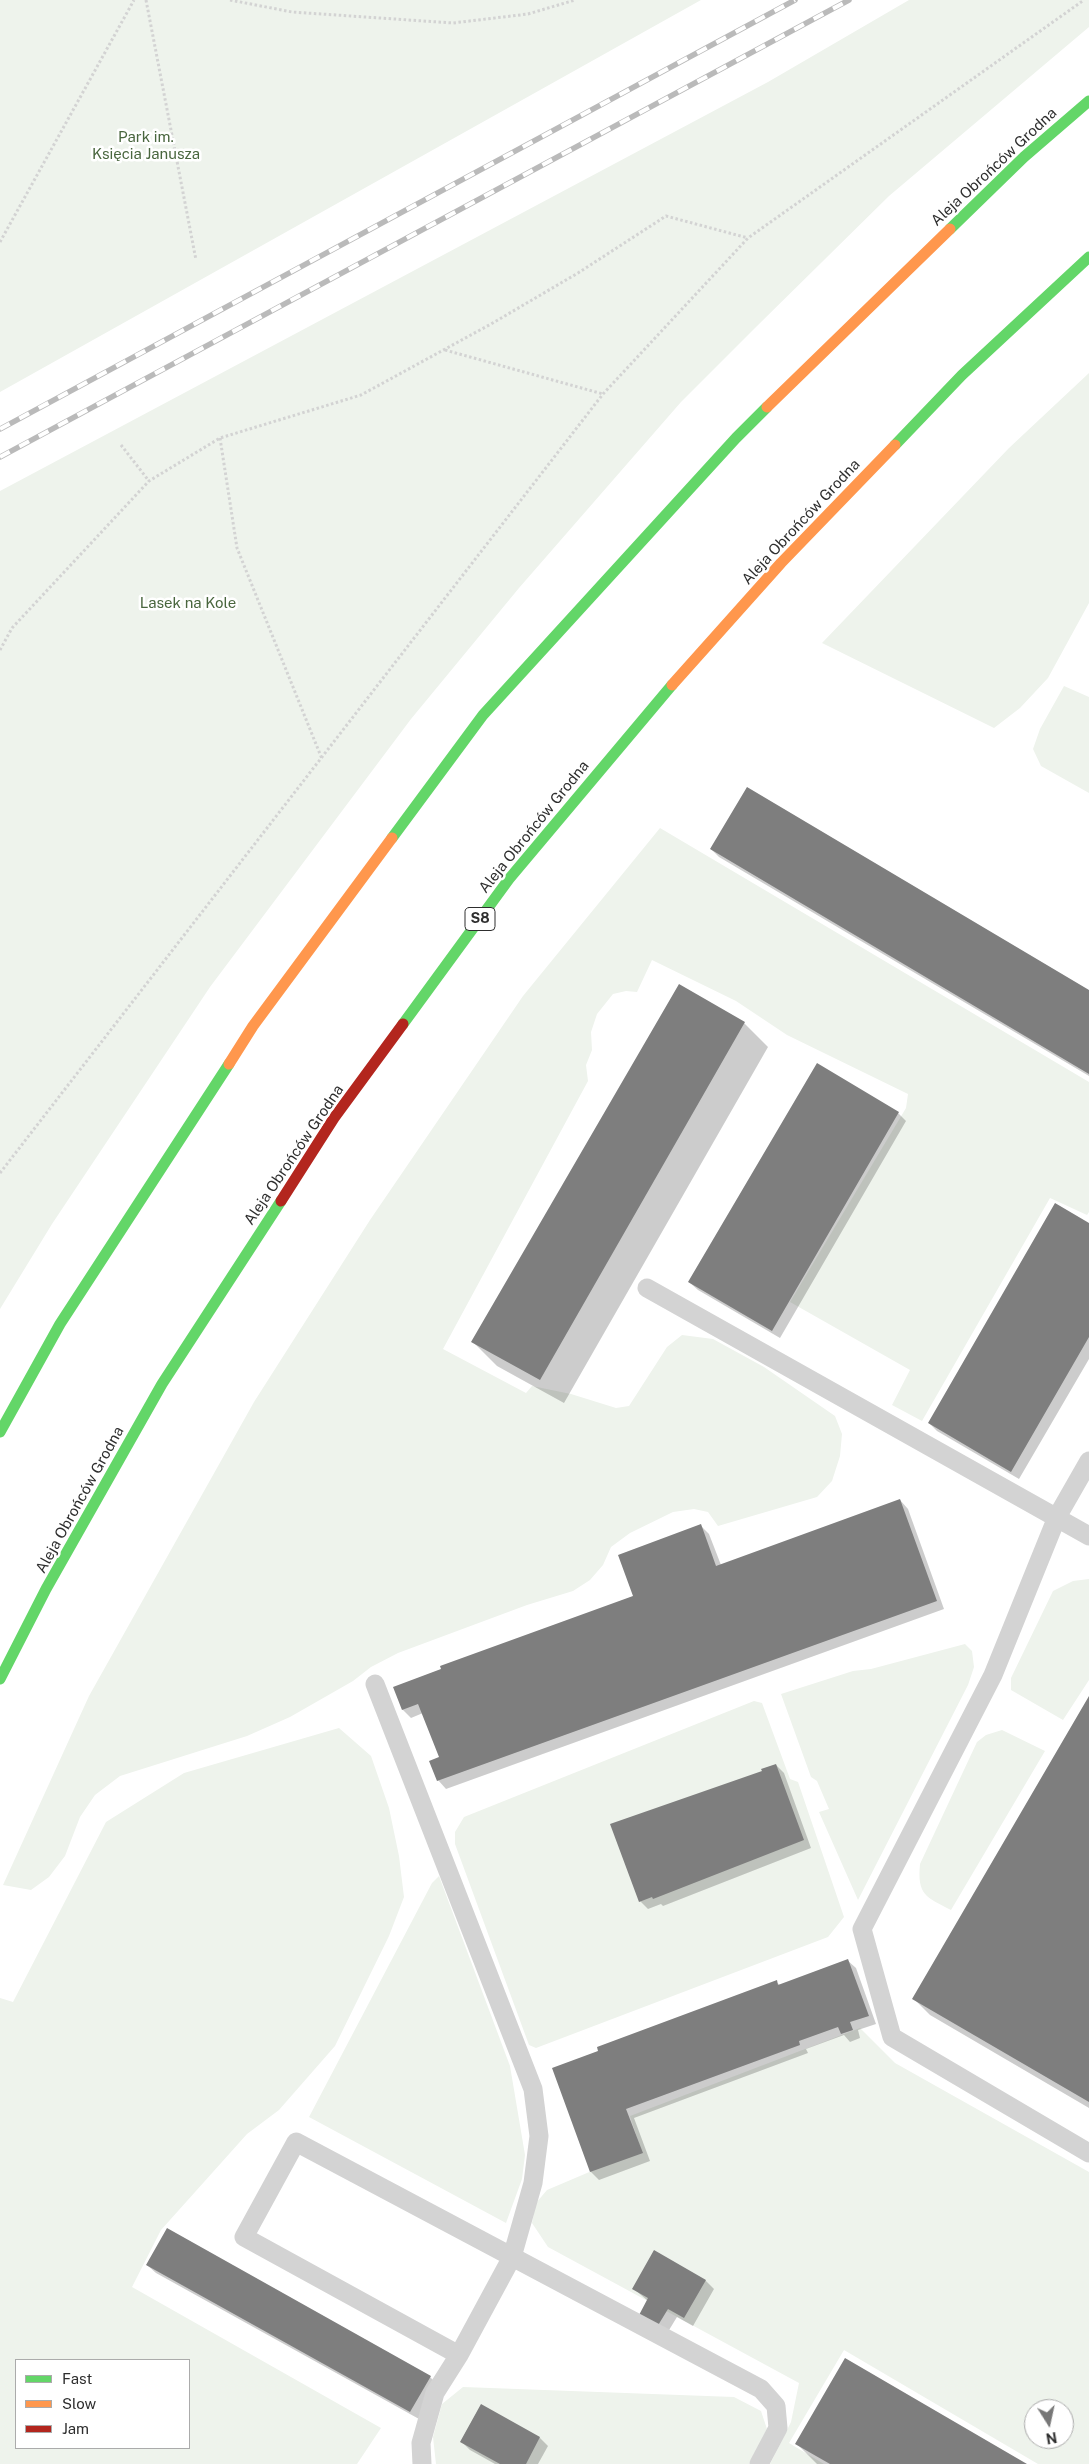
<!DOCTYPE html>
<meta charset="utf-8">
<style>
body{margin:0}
#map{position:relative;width:1089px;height:2464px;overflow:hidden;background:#fff;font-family:"Public Sans",sans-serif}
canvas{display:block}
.legend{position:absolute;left:15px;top:2359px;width:175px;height:90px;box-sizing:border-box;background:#fff;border:1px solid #ababab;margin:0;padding:6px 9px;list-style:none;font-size:15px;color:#2e2e2e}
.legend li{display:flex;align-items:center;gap:10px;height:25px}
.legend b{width:25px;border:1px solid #ababab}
.north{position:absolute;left:1024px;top:2399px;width:50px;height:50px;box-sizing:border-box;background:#fff;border:1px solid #ababab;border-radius:50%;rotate:170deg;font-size:14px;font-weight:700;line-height:20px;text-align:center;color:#2e2e2e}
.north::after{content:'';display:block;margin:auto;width:18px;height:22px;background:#777;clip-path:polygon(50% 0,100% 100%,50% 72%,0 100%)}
</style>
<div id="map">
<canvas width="1089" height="2464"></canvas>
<ul class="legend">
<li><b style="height:6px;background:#63d668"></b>Fast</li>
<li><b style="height:6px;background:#ff974d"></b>Slow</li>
<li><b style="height:6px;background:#b3261e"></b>Jam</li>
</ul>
<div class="north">N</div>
</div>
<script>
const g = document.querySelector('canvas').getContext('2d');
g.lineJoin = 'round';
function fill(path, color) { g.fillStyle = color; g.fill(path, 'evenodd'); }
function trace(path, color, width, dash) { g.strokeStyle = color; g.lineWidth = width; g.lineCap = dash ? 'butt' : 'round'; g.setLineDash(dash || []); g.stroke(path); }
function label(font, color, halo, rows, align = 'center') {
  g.font = font + ' "Public Sans",sans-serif'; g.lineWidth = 5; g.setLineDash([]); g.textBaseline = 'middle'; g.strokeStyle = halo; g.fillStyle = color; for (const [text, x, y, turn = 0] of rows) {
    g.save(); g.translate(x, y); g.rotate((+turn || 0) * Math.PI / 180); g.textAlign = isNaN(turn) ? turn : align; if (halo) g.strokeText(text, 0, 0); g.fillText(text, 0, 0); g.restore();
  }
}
fill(new Path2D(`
 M 0,0 L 701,0 L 0,392 Z
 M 909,0 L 1089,0 L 1089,27 L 889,196 L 755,328 L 681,402 L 519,588 L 411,719 L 210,987 L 52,1224 L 0,1309 L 0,491 L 768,82 Z
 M 1089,373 L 1089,603 L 1048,678 L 1020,708 L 994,728 L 822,643 L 1009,448 Z
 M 1064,686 L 1089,697 L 1089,793 L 1041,766 L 1033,749 L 1040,729 Z
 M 660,828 L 1089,1082 L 1089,1212 L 1087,1215 L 1050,1198 L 922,1421 L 892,1405 L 910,1370 L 790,1302 L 906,1108 L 908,1094 L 787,1035 L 736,1001 L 652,960 L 637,992 L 626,991 L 613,994 L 597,1014 L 591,1032 L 592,1050 L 586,1065 L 588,1081 L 443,1349 L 526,1393 L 532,1386 L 571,1394 L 616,1408 L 629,1406 L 667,1347 L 682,1335 L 713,1339 L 764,1367 L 835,1416 L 842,1434 L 840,1456 L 832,1481 L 817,1497 L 718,1526 L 708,1512 L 694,1509 L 673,1512 L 630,1533 L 611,1547 L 603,1565 L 590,1580 L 573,1591 L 527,1605 L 398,1653 L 371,1667 L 353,1681 L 290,1717 L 247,1736 L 120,1776 L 95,1795 L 80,1817 L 65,1856 L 49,1877 L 31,1890 L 3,1885 L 89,1696 L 254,1402 L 370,1220 L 523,996 Z
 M 1089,1579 L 1089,1680 L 1063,1720 L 1011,1690 L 1011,1678 L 1053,1591 L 1073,1581 Z
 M 965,1644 L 972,1651 L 974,1667 L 968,1685 L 858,1900 L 819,1812 L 829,1809 L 817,1781 L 811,1777 L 781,1694 L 853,1671 L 871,1669 Z
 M 754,1701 L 762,1703 L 790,1779 L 798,1782 L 844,1917 L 828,1937 L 536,2048 L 529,2045 L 455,1844 L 455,1832 L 464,1817 Z
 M 339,1728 L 371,1756 L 389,1808 L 399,1856 L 404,1897 L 389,1936 L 335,2046 L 279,2110 L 247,2134 L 161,2230 L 132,2287 L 381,2428 L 357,2464 L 0,2464 L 0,1998 L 13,2002 L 106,1822 L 184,1773 ZM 16,2360 L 189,2360 L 189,2448 L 16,2448 Z
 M 1002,1730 L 1045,1751 L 951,1910 C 926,1897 917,1895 920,1864 L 977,1742 L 986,1735 Z
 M 439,1876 L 510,2066 L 525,2155 L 522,2179 L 506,2223 L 309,2117 L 432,1883 Z
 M 860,2028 L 895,2063 L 1089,2172 L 1089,2464 L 1038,2464 L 844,2350 L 789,2443 L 824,2464 L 770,2464 L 791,2422 L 799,2383 L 548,2247 L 532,2223 L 536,2203 L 547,2190 L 641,2150 L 630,2116 ZM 1034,2409 L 1064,2409 L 1064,2439 L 1034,2439 Z
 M 463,2387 L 734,2397 L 761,2411 L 767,2429 L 749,2464 L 436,2464 L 433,2437 L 442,2404 Z`), '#eef3ec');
fill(new Path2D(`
 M 711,849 L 1089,991 L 1089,1076 L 719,857 Z
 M 679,985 L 744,1023 L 768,1047 L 564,1403 L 497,1366 L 473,1342 Z
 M 898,1113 L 906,1121 L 780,1338 L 698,1290 L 689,1282 Z
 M 1089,1224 L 1089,1359 L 1019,1479 L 937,1431 L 929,1423 Z
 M 900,1500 L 908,1509 L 944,1609 L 446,1789 L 438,1780 L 440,1758 L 423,1713 L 411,1718 L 403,1710 L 395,1687 L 634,1596 L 701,1526 L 709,1534 L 721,1565 Z
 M 1089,1699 L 1089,2108 L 930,2015 L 914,1999 Z
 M 776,1765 L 784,1773 L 811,1848 L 663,1906 L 661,1904 L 648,1909 L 640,1901 L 764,1772 Z
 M 847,1960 L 856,1968 L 876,2024 L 858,2030 L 860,2038 L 850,2042 L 844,2035 L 806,2049 L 808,2053 L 634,2118 L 650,2161 L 599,2180 L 591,2172 L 553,2069 L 776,1982 L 780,1985 Z
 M 654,2252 L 706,2281 L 714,2289 L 693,2326 L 677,2317 L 666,2335 L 647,2325 L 648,2301 L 634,2289 Z
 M 147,2265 L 430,2377 L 438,2385 L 419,2419 L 156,2273 Z
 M 481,2405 L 540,2438 L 548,2446 L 538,2464 L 495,2464 L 470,2450 L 461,2441 Z
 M 797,2444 L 1024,2464 L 817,2464 Z`), '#0003');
fill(new Path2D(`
 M 747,787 L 1089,990 L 1089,1074 L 710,849 Z
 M 679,984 L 745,1022 L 540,1380 L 471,1342 Z
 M 817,1063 L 899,1112 L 772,1331 L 688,1282 Z
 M 1055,1203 L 1089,1223 L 1089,1337 L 1011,1472 L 928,1423 Z
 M 900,1499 L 937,1601 L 437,1781 L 429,1761 L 439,1757 L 418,1704 L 402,1710 L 393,1687 L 441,1669 L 440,1666 L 633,1596 L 618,1555 L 701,1524 L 716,1566 Z
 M 1089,1696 L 1089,2102 L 912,1999 Z
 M 776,1764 L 804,1840 L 653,1899 L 652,1897 L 639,1902 L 610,1824 L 762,1771 L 761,1769 Z
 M 848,1959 L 869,2016 L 850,2022 L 853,2030 L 841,2034 L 838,2027 L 799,2041 L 800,2045 L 626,2109 L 643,2153 L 590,2172 L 552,2068 L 598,2051 L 597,2047 L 777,1980 L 778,1985 Z
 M 167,2228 L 431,2376 L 410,2412 L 146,2265 Z
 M 654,2250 L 706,2280 L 684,2318 L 668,2309 L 657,2327 L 638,2317 L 648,2298 L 632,2289 Z
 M 845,2358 L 1027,2464 L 830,2464 L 795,2444 Z
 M 481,2404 L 540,2437 L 526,2464 L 500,2464 L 460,2442 Z`), '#7e7e7e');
trace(new Path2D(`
 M 146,0 L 196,260
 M 230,0 L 292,12 L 453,23 L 528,14 L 575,0
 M 0,242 L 134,0
 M 445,350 L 603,394
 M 220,438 L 237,548 L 322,759
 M 121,445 L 149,481
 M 0,650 L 12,628 L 149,481 L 220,438 L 361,395 L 491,324 L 578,273 L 666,216 L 748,238
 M 0,1173 L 603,394 L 748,238 L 1084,0`), '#d3d3d3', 3, [2.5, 2.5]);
trace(new Path2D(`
 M 647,1288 L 1089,1536
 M 1089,1461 L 1057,1517 L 993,1675 L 862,1929 L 892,2037 L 1089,2153
 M 375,1684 L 533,2089 L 539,2136 L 533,2183 L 512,2257 L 459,2355 L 435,2393 L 421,2443 L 422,2464
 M 459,2355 L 244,2237 L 296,2142 L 761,2389 L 776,2406 L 778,2428 L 759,2464`), '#d3d3d3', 19);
trace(new Path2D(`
 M 950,229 L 1024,157 L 1089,101
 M 895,445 L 962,375 L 1089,257
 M 392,838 L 483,715 L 736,438 L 767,407
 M 403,1024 L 509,879 L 672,685
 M 0,1432 L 60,1324 L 229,1064
 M 0,1679 L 46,1589 L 162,1384 L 281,1201`), '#63d668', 11);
trace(new Path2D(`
 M 767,407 L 950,229
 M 672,685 L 781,563 L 895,445
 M 229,1064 L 253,1026 L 392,838`), '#ff974d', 11);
trace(new Path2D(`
 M 281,1201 L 334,1118 L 403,1024`), '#b3261e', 11);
const rail = new Path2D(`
 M 0,429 L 795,0
 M 0,457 L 849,0`);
trace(rail, '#bababa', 5.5);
trace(rail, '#fff', 4, [11]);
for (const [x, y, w] of [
 [480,919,30]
]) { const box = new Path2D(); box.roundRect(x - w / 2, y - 11.5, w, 23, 4); g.fillStyle = '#fff'; g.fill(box); trace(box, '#2e2e2e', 1); }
label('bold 14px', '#2e2e2e', null, [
 ["S8",480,919]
]);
label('15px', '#49663e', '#fff', [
 ["Park im.",146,137],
 ["Księcia Janusza",146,154],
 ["Lasek na Kole",188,603]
]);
label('15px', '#2e2e2e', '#fff', [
 ["Aleja Obrońców Grodna",994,167,-43],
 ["Aleja Obrońców Grodna",801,522,-47],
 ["Aleja Obrońców Grodna",534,827,-51],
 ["Aleja Obrońców Grodna",294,1155,-56],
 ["Aleja Obrońców Grodna",80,1500,-61]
]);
</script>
